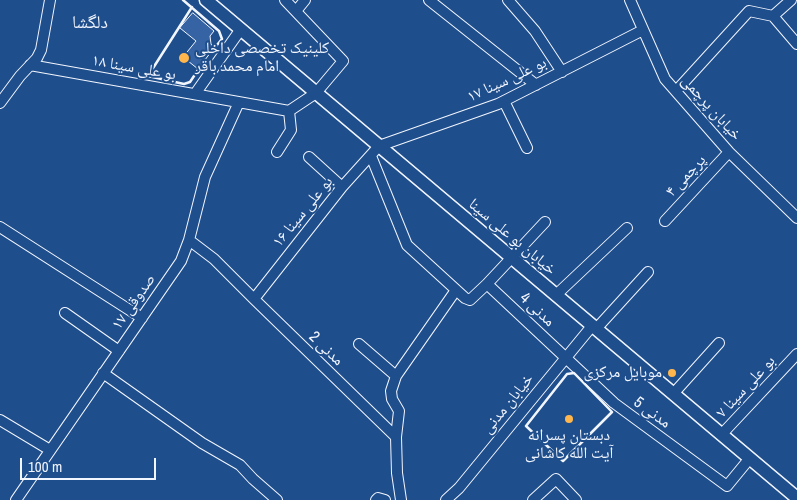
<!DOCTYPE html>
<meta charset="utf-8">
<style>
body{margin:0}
#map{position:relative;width:797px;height:500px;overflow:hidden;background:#1f4e8c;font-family:"Archivo Narrow",sans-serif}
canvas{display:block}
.scale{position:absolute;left:20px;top:458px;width:136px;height:22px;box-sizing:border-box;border:2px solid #f2f6ff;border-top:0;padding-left:6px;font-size:15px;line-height:18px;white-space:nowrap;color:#f2f6ff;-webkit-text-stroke:4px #1f4e8c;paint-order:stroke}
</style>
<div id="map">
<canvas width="797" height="500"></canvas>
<div class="scale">100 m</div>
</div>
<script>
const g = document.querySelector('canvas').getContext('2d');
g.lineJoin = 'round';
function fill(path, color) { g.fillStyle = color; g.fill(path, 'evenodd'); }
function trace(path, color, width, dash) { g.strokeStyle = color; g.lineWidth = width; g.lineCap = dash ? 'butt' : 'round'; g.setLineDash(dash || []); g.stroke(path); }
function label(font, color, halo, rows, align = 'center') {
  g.font = font + ' "Archivo Narrow","Noto Naskh Arabic",sans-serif'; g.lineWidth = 4; g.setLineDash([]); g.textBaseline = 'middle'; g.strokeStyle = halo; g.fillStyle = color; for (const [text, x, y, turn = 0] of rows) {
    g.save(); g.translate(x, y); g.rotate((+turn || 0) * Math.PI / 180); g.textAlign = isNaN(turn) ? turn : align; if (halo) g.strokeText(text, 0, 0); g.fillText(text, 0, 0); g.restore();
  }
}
const building = new Path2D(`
 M 193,13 L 214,31 L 210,36 L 211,44 L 214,48 L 198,69 L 183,57 L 196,41 L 180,28 Z`);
fill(building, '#3563a3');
trace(building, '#f2f6ff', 1);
const minor = new Path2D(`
 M 429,0 L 536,85
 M 508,0 L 535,31 L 562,72
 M 630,0 L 665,79 L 729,152 L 797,218
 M 296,11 L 305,0
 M 773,16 L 797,44
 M 773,16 L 791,0
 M 30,65 L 289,111 L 316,93 L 343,61 L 285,0
 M 676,91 L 749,11 L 773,16
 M 195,94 L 241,29
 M 504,101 L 527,148
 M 0,103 L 20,76 L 37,58 L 41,50 L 50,0
 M 277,152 L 291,130 L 289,111
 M 371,156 L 407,245 L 465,298 L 470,300 L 487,284 L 545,222
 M 309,157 L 342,187
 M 665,221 L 729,152
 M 0,227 L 142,318
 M 189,240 L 214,259 L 254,299 L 396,437 L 397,473 L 401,500
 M 487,284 L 614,403 L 727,486 L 750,458
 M 556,295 L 627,228
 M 254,299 L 342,187 L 379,146 L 498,104 L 643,30
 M 65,313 L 119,351
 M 596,329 L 648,272
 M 359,344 L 396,376
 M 103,373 L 202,443 L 240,465 L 253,479 L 277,500
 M 673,394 L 719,343
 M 0,420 L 50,450
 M 722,434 L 797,354
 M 396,437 L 399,411 L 392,399 L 391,391 L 396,376 L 456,290
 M 16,500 L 181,261 L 189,240 L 205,177 L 239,102
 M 376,500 L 378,498 L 385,500
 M 446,500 L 459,488 L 592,326
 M 533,500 L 556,479 L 576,500`);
const major = new Path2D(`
 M 206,0 L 797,498`);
trace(minor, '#f2f6ff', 12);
trace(major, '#f2f6ff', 15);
trace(minor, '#1f4e8c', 10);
trace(major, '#1f4e8c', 12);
trace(new Path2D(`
 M 183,0 L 219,31 L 222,39 L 212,51
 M 192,7 L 148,76 L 184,84 L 190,82 L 200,67
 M 574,373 L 612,412 L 563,461 L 526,426 L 567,374 Z`), '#f2f6ff', 2.5);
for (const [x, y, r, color] of [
 [184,58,6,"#ffb74d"],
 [672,373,5,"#ffb74d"],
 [569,419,5,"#ffb74d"]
]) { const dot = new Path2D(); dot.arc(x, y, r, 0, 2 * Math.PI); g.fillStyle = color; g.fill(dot); trace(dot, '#1f4e8c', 2); }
label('16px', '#f2f6ff', '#1f4e8c', [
 ["کلینیک تخصصی داخلی",195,49],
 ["امام محمد باقر",195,67],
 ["موبایل مرکزی",662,373,"right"],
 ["دبستان پسرانه",569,436,"center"],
 ["آیت الله کاشانی",569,454,"center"]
], 'left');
label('16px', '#f2f6ff', '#1f4e8c', [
 ["بو علی سینا ۱۸",134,68,10],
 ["بو علی سینا ۱۷",507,80,-25],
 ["خیابان پرچمی",711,108,48],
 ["پرچمی ۴",686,176,-47],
 ["بو علی سینا ۱۶",303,212,-51],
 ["خیابان بو علی سینا",512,237,40],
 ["صدوقی ۱۷",134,302,-55],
 ["مدنی 4",537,310,43],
 ["مدنی 2",326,349,44],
 ["بو علی سینا ۷",746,387,-47],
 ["خیابان مدنی",508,404,-51],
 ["مدنی 5",652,413,36]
]);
label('18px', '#f2f6ff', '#1f4e8c', [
 ["دلگشا",90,23]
]);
</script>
